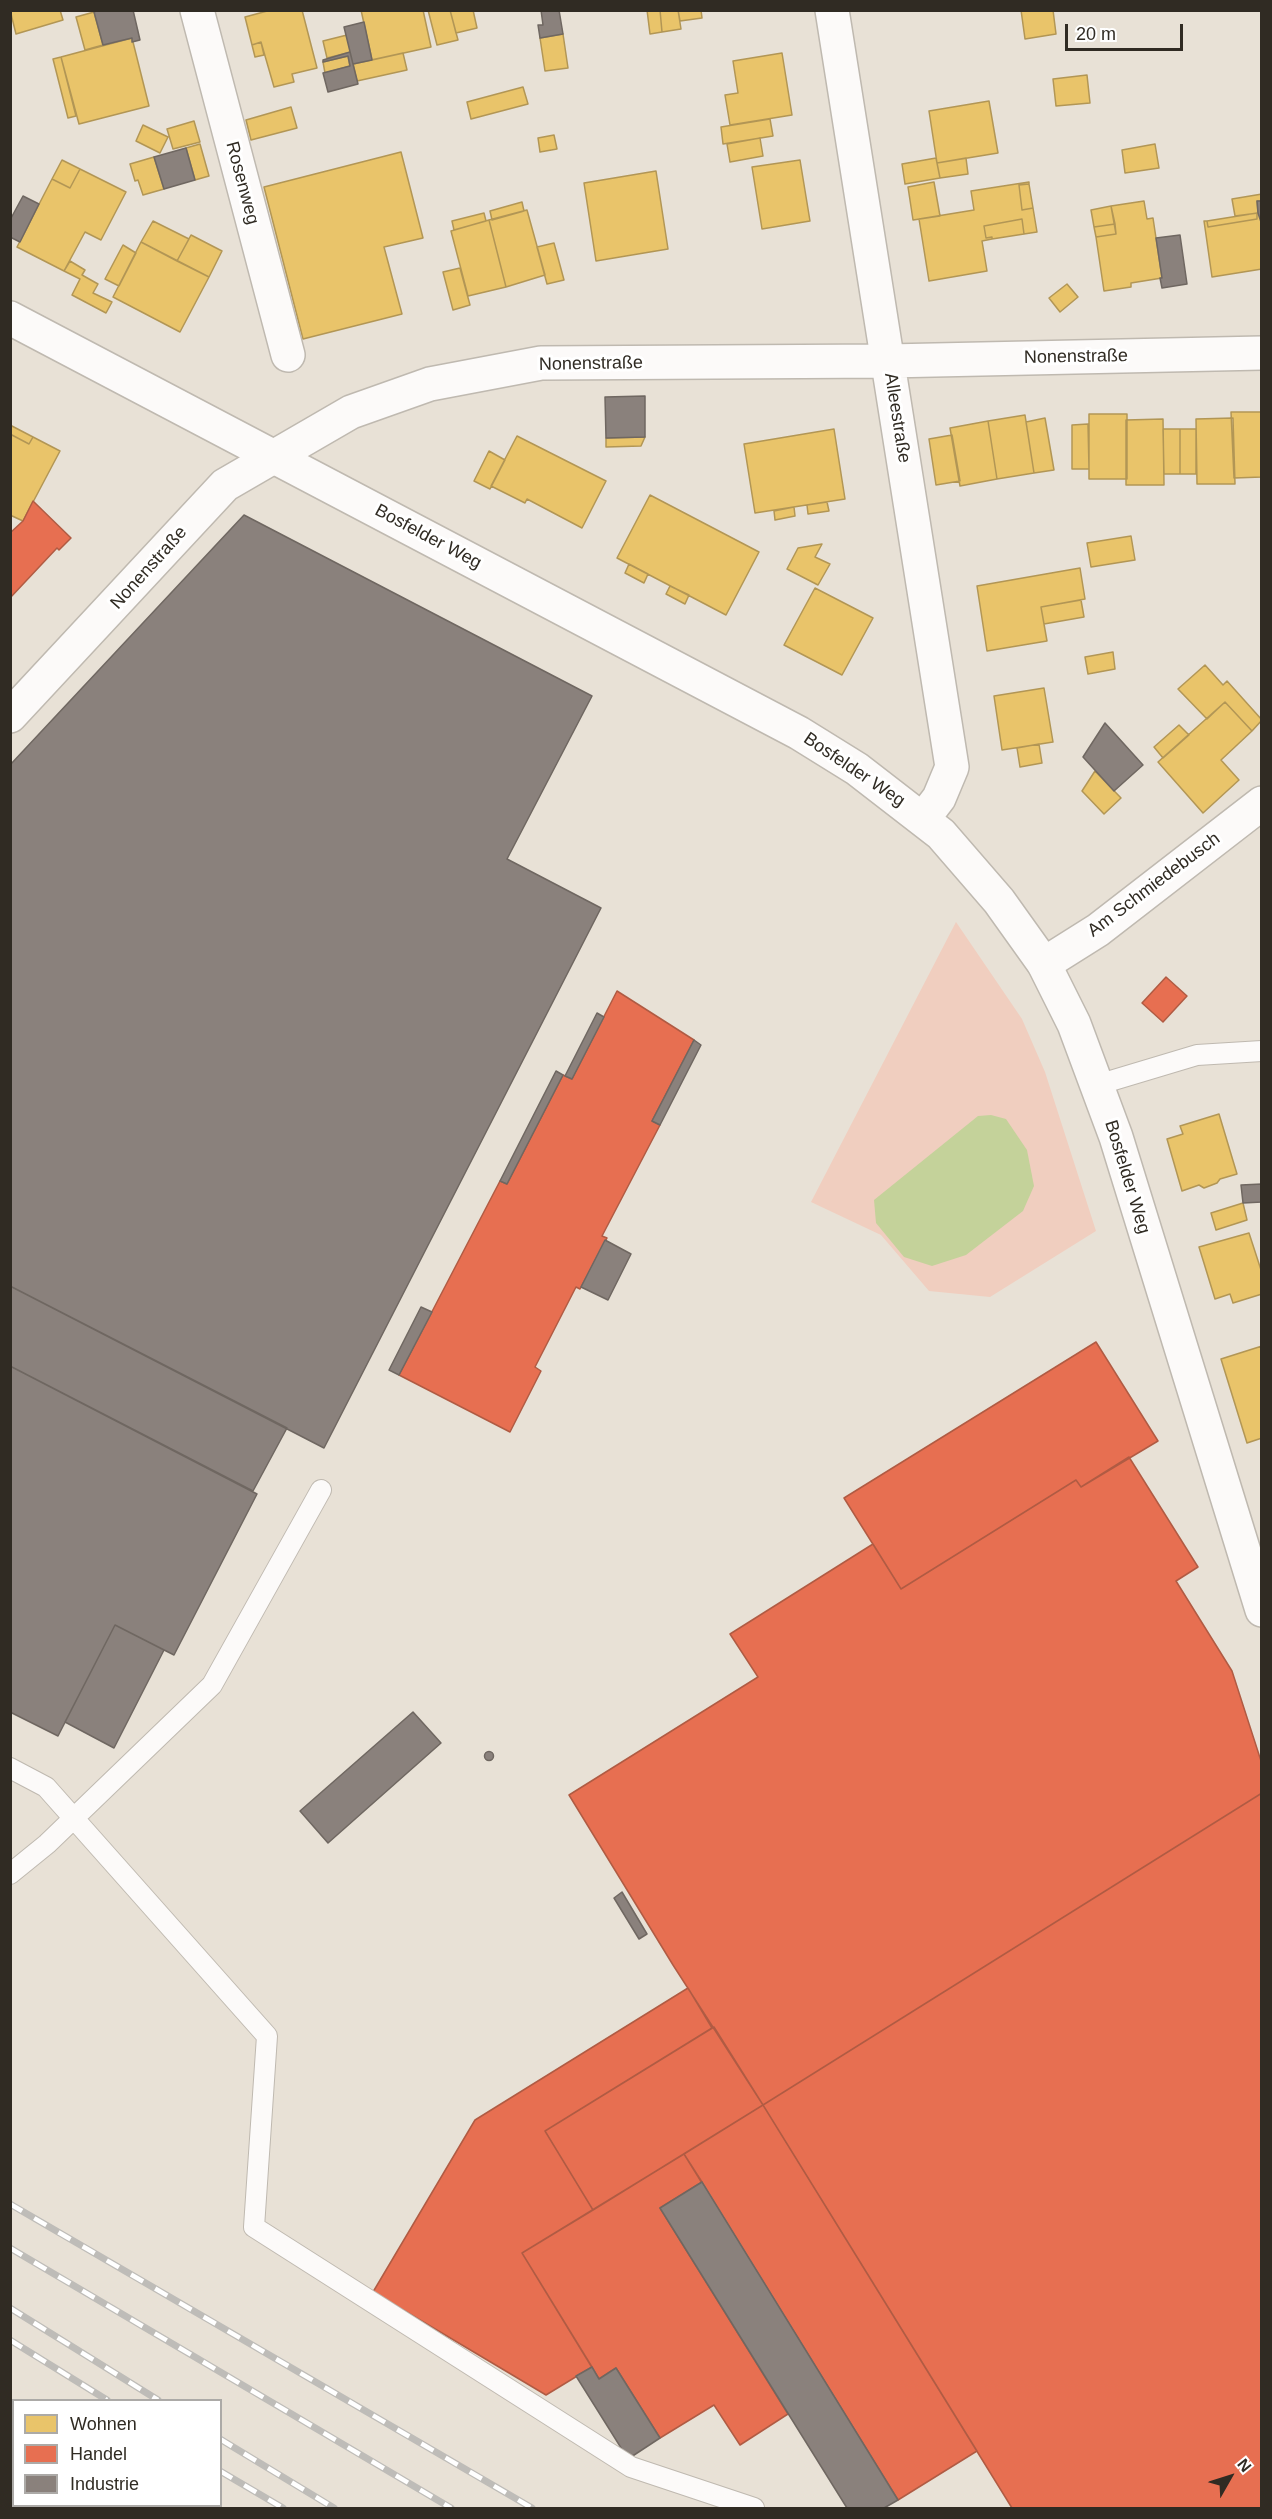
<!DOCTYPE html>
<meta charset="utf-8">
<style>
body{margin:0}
#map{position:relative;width:1272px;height:2519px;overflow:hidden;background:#e8e1d6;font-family:Helvetica,sans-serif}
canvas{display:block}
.frame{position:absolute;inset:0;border:12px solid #302b23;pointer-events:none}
.legend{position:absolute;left:12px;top:2399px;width:210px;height:108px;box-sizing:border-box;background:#fff;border:2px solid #acaaa7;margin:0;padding:8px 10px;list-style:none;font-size:18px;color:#302b23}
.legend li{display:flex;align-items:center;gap:12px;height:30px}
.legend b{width:30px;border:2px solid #acaaa7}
.north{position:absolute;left:1200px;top:2447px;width:60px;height:60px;-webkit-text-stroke:4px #fff;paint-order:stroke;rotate:51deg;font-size:16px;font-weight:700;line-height:24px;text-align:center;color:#302b23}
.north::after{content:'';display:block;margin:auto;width:21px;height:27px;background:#302b23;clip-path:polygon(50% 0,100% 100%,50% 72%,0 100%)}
.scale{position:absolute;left:1065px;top:24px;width:118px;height:27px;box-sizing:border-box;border:3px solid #302b23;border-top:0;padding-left:8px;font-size:18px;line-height:21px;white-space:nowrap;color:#302b23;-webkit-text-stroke:4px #fff;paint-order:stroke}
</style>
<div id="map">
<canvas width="1272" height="2519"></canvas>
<div class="frame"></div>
<ul class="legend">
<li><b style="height:16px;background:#e9c46a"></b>Wohnen</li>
<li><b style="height:16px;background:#e76f51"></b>Handel</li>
<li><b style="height:16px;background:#8a817c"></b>Industrie</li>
</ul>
<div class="north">N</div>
<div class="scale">20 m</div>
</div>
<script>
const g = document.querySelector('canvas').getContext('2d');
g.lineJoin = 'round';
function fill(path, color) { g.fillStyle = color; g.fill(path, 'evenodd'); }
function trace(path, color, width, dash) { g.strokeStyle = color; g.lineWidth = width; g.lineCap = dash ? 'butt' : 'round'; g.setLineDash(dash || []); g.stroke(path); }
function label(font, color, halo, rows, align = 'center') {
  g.font = font + ' Helvetica,sans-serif'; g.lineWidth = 6; g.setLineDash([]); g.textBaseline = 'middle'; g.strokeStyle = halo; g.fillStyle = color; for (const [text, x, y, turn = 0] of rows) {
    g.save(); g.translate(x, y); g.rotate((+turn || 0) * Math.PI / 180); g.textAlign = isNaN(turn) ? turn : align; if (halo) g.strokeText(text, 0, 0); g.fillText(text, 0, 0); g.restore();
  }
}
fill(new Path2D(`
 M 956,922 L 1022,1019 L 1045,1072 L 1096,1231 L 990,1297 L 929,1291 L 881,1235 L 811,1202 Z`), '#f0cebf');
fill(new Path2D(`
 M 991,1115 L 1006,1119 L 1027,1150 L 1034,1186 L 1023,1211 L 966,1255 L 932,1266 L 904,1257 L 876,1223 L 874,1200 L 978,1116 Z`), '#c4d29a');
const homes = new Path2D(`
 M 10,10 L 60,10 L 63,20 L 16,34 Z
 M 271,10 L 302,10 L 317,68 L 292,74 L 294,82 L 274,87 L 261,42 L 252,45 L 245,17 Z
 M 361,10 L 423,10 L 431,47 L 372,60 Z
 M 428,10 L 450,10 L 458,40 L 437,45 Z
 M 450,10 L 473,10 L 477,28 L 456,33 Z
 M 647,10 L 660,10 L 662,32 L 650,34 Z
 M 660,10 L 678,10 L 681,29 L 662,32 Z
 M 678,10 L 701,10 L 702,18 L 680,21 Z
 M 1021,10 L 1053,10 L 1056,34 L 1025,39 Z
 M 94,12 L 103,45 L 85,50 L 76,17 Z
 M 563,34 L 568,68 L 545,71 L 540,38 Z
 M 347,35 L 351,52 L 327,58 L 323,41 Z
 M 132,38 L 149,106 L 79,124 L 61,57 Z
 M 261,42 L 264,55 L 255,57 L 252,45 Z
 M 403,53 L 407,70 L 357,81 L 353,64 Z
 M 782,53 L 792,115 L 730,125 L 725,95 L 738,93 L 733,61 Z
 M 348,56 L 350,66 L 325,73 L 323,62 Z
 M 61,57 L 76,116 L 68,118 L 53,59 Z
 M 1087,75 L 1090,103 L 1056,106 L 1053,79 Z
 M 523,87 L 528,104 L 471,119 L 467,102 Z
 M 989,101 L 998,153 L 937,163 L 929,111 Z
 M 291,107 L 297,128 L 251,140 L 246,120 Z
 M 770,119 L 773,136 L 723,144 L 721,127 Z
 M 194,121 L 200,142 L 173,149 L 167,129 Z
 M 143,125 L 168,137 L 160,153 L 136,141 Z
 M 554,135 L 557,149 L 540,152 L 538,138 Z
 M 760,138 L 763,156 L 730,162 L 727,144 Z
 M 200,144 L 209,176 L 195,180 L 186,148 Z
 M 1155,144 L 1159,168 L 1125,173 L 1122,150 Z
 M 401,152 L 423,238 L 384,247 L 402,314 L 303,339 L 264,187 Z
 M 154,157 L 164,189 L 143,195 L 138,180 L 135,181 L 130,164 Z
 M 936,158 L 940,178 L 905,184 L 902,164 Z
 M 966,158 L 968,174 L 940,178 L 937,163 Z
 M 62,160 L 80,169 L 70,188 L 52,179 Z
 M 800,160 L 810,221 L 762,229 L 752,167 Z
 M 80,169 L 126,192 L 101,240 L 85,232 L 64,271 L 17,247 L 52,179 L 70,188 Z
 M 656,171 L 668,249 L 596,261 L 584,183 Z
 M 934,182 L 940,216 L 913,220 L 908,187 Z
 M 1029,182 L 1029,184 L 1019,185 L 1022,210 L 1033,208 L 1037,232 L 1024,234 L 1022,219 L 984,226 L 986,238 L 992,237 L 992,239 L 982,241 L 987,271 L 929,281 L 919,219 L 974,210 L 971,191 Z
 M 1029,184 L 1033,208 L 1022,210 L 1019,185 Z
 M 1262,194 L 1262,201 L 1257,201 L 1258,213 L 1235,216 L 1232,199 Z
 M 1144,201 L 1147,219 L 1153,218 L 1162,278 L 1131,283 L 1131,287 L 1104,291 L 1096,237 L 1116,234 L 1111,206 Z
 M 522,202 L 524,211 L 492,220 L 490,211 Z
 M 1111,206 L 1115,224 L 1094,227 L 1091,210 Z
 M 527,210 L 545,275 L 506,287 L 489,220 Z
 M 484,213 L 486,221 L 454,230 L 452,221 Z
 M 1257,213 L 1260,213 L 1262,225 L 1262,269 L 1212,277 L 1204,221 L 1207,221 L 1208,227 L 1257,219 Z
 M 1257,213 L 1257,219 L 1208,227 L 1207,221 Z
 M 1022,219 L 1024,234 L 992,239 L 992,237 L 986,238 L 984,226 Z
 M 489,220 L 506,287 L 468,296 L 451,231 Z
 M 153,221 L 189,239 L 177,261 L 141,242 Z
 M 1115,224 L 1116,234 L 1096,237 L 1094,227 Z
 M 191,235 L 222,251 L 209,277 L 177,261 Z
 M 141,242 L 209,277 L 180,332 L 113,297 Z
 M 554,243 L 564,280 L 547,284 L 537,247 Z
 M 123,245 L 136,253 L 119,286 L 105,279 Z
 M 70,261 L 85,270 L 82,275 L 98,284 L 93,293 L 112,302 L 106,313 L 72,295 L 80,279 L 64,271 Z
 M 460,268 L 470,305 L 453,310 L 443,272 Z
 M 1067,284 L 1078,297 L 1060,312 L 1049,298 Z
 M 1231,412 L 1262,412 L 1262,477 L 1234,478 Z
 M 1089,414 L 1127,414 L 1127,479 L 1089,479 Z
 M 1025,415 L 1034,473 L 997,479 L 988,421 Z
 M 1045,418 L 1054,470 L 1034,473 L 1026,422 Z
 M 1233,418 L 1235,484 L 1197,484 L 1196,419 Z
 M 1163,419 L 1164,485 L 1126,485 L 1126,420 Z
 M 988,421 L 997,479 L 960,486 L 950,428 Z
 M 1088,424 L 1089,469 L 1072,469 L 1072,425 Z
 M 10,425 L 33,437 L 29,444 L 10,434 Z
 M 834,429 L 845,499 L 755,513 L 744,444 Z
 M 1163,429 L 1180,429 L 1180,474 L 1164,474 Z
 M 1180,429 L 1196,429 L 1196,474 L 1180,474 Z
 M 10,434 L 29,444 L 33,437 L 60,451 L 23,521 L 10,515 Z
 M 952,435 L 960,481 L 936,485 L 929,439 Z
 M 517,436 L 606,481 L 582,528 L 527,499 L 525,503 L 491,486 Z
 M 645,437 L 641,446 L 606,447 L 606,438 Z
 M 489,451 L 505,460 L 490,489 L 474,481 Z
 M 650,495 L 759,552 L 726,615 L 617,558 Z
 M 827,502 L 829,511 L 808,514 L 807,505 Z
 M 794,507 L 795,516 L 775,520 L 774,511 Z
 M 1131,536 L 1135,560 L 1091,567 L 1087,543 Z
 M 822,544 L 815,557 L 830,564 L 818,585 L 787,569 L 798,548 Z
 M 629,564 L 648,574 L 644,583 L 625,573 Z
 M 1080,568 L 1085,599 L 1041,607 L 1047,641 L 987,651 L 977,586 Z
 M 670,586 L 689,595 L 685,604 L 666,594 Z
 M 815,588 L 873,618 L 842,675 L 784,645 Z
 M 1081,600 L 1084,617 L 1044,624 L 1041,607 Z
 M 1113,652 L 1115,669 L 1088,674 L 1085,657 Z
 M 1205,665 L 1223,685 L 1227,681 L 1262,720 L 1252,731 L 1225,702 L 1207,719 L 1178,689 Z
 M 1044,688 L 1053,742 L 1002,750 L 994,696 Z
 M 1225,702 L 1252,731 L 1221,760 L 1239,780 L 1203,813 L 1158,762 Z
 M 1179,725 L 1189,735 L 1163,758 L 1154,747 Z
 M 1039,744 L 1042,763 L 1020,767 L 1017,748 Z
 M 1095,771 L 1121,798 L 1104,814 L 1082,791 Z
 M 1219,1114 L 1237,1174 L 1220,1179 L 1217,1183 L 1204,1188 L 1199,1185 L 1182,1191 L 1167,1139 L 1183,1134 L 1180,1126 Z
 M 1243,1203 L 1247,1220 L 1216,1230 L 1211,1213 Z
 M 1249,1233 L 1262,1273 L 1262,1294 L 1233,1303 L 1230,1294 L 1215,1299 L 1199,1247 Z
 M 1262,1346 L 1262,1438 L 1247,1443 L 1221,1359 Z`);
fill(homes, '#e9c46a');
trace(homes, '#b29655', 1.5);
const shops = new Path2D(`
 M 33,501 L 71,538 L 59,550 L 57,548 L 10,598 L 10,533 L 23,521 Z
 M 1166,977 L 1187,996 L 1163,1022 L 1142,1003 Z
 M 617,991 L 694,1040 L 652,1121 L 660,1125 L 602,1236 L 607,1238 L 580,1289 L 576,1287 L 535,1367 L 541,1371 L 510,1432 L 399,1375 L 500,1181 L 507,1184 L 563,1075 L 572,1079 Z
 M 1096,1342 L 1158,1441 L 1081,1487 L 1076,1480 L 901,1589 L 844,1498 Z
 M 1129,1457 L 1198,1567 L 1176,1581 L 1232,1671 L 1262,1764 L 1262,1793 L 763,2105 L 673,1965 L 569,1795 L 758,1677 L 730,1634 L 873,1544 L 901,1589 L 1076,1480 L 1081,1487 Z
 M 1262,1793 L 1262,2508 L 1012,2508 L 763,2105 Z
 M 688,1988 L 712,2028 L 545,2131 L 593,2210 L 522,2253 L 592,2367 L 546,2395 L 373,2292 L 475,2120 Z
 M 714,2027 L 763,2105 L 593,2210 L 545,2131 Z
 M 763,2105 L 977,2451 L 898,2500 L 684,2154 Z
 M 684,2154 L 702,2182 L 660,2208 L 788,2414 L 740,2445 L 714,2405 L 660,2438 L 616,2368 L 599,2379 L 522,2253 Z`);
fill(shops, '#e76f51');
trace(shops, '#b05b43', 1.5);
const industry = new Path2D(`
 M 99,10 L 133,10 L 140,40 L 132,42 L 132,38 L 103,45 L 94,12 Z
 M 541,10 L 559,10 L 563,34 L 540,38 L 538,25 L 543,25 Z
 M 364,22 L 372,60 L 353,64 L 344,27 Z
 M 350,52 L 358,84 L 328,92 L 323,73 L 350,66 L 348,56 L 323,62 L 323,60 Z
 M 186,148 L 195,180 L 164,189 L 154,157 Z
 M 23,196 L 39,204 L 20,242 L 10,237 L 10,220 Z
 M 1257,201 L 1262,201 L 1262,225 L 1258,213 Z
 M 1180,235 L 1187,284 L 1162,288 L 1160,278 L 1162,278 L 1156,238 Z
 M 645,396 L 645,437 L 606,438 L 605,397 Z
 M 244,515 L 592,696 L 507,859 L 601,908 L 324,1448 L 10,1286 L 10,765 Z
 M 1105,723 L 1143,765 L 1114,791 L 1083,757 Z
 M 597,1013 L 604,1017 L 572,1079 L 565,1076 Z
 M 694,1040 L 701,1045 L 660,1125 L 652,1121 Z
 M 556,1071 L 563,1075 L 507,1184 L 500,1181 Z
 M 1262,1184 L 1262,1202 L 1243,1203 L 1241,1185 Z
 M 605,1240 L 631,1254 L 608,1300 L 581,1287 Z
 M 10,1286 L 287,1428 L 253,1491 L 10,1366 Z
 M 421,1307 L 432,1312 L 399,1375 L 389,1370 Z
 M 10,1366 L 257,1494 L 174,1655 L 115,1625 L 58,1736 L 10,1712 Z
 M 115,1625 L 164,1650 L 114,1748 L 65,1722 Z
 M 413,1712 L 441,1743 L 328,1843 L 300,1811 Z
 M484.5 1756a4.5 4.5 0 1 1 9 0a4.5 4.5 0 1 1-9 0Z
 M 622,1892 L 647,1934 L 639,1939 L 614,1898 Z
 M 702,2182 L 898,2500 L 884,2508 L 847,2508 L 660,2208 Z
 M 592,2367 L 599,2379 L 616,2368 L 660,2438 L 628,2459 L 576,2376 Z`);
fill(industry, '#8a817c');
trace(industry, '#6f6761', 1.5);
const service = new Path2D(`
 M 1097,1085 L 1197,1055 L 1262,1051
 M 10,1768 L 46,1787 L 267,2036 L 254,2227 L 631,2467 L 754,2508
 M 10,1874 L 47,1844 L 212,1685 L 321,1490`);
const minor = new Path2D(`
 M 197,10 L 288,355
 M 832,10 L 952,767 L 939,798 L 923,819
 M 10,716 L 225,485 L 351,412 L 430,384 L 541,363 L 888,361 L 1262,353
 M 1044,964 L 1098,930 L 1262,803`);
const tertiary = new Path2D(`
 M 10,318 L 799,733 L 857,769 L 941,834 L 999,901 L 1044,964 L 1074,1024 L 1116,1137 L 1262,1610`);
trace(service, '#bfb9b0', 22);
trace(minor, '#bfb9b0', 36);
trace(tertiary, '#bfb9b0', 36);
trace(service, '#fcfaf9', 20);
trace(minor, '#fcfaf9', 33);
trace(tertiary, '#fcfaf9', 33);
const rail = new Path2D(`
 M 10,2204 L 532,2508
 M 10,2248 L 451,2508
 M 10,2308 L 158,2400
 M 10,2340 L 107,2400
 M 220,2439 L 334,2508
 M 220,2471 L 283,2508
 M 10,2482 L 14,2484
 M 57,2506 L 63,2508`);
trace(rail, '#bebcb8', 7);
trace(rail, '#fff', 4.5, [14]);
label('18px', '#302b23', '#fff', [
 ["Rosenweg",242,183,75],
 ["Nonenstraße",1076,357,-1],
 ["Nonenstraße",591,364,-1],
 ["Alleestraße",897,418,81],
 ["Bosfelder Weg",428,537,28],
 ["Nonenstraße",149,568,-48],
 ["Bosfelder Weg",854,770,34],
 ["Am Schmiedebusch",1154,885,-37],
 ["Bosfelder Weg",1127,1177,73]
]);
</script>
